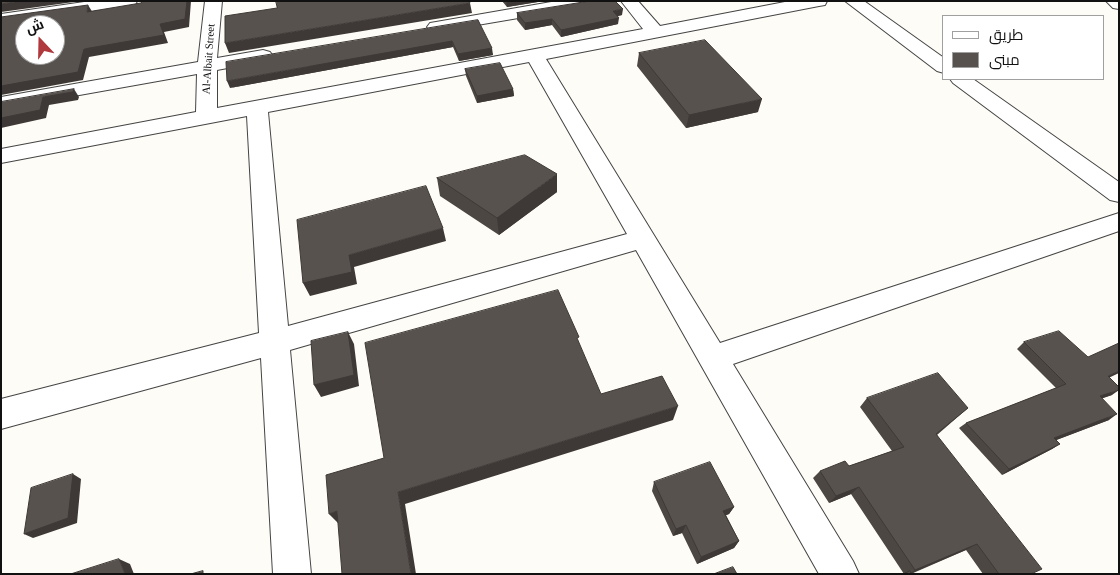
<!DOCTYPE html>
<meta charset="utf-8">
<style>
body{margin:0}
#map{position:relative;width:1120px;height:575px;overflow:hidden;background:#fefcf6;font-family:"Times New Roman",Cairo,serif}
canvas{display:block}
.frame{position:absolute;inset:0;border:2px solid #111;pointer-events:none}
.legend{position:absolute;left:942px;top:15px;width:162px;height:65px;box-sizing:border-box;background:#fff;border:1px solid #a0a0a0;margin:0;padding:6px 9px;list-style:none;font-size:15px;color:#111}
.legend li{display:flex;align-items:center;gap:10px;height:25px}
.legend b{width:25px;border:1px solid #a0a0a0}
.north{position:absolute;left:15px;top:15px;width:50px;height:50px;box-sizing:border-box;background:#fff;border:1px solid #a0a0a0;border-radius:50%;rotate:339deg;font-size:14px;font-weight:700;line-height:20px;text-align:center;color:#111}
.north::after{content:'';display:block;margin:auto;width:18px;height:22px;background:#b0393e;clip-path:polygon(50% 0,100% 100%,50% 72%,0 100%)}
</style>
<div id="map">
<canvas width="1120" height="575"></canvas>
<div class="frame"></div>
<ul class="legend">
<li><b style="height:6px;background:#fff"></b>طريق</li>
<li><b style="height:14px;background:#58524e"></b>مبنى</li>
</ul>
<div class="north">ش</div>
</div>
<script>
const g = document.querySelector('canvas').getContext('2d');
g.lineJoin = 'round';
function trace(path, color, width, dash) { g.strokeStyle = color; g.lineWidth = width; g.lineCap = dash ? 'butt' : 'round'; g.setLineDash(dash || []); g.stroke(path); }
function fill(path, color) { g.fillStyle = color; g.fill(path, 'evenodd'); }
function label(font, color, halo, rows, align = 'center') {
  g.font = font + ' "Times New Roman",serif'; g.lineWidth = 5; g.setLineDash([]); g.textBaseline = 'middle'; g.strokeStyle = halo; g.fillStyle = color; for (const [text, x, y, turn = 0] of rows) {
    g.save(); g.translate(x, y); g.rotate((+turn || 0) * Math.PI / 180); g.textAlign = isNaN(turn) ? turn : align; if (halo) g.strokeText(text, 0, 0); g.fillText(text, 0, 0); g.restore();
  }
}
const street = new Path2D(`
 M 91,1 L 137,1 L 135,5 L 129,6 L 1,24 L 1,14 Z
 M 205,1 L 222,1 L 217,58 L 263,50 L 270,52 L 273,56 L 270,60 L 217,70 L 217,108 L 643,29 L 621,1 L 638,1 L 660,26 L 790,1 L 827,1 L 825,5 L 819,6 L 546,59 L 720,343 L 1119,213 L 1119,231 L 733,364 L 853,561 L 859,574 L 819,574 L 636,250 L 290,350 L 311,574 L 273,574 L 261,358 L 1,429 L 1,399 L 259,333 L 247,116 L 1,163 L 1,149 L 196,112 L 197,74 L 1,109 L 1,97 L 198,62 ZM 529,62 L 627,234 L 288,326 L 268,112 Z
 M 557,1 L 597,1 L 595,5 L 589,6 L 436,32 L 430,31 L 427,27 L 430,23 L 436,22 Z
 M 845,1 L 864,1 L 944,58 L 944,73 L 937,71 Z
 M 1106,1 L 1119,1 L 1119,9 L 1113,8 Z
 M 950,79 L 973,79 L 1119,182 L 1119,202 L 1110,200 L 953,83 Z`);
trace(street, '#444', 2);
fill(street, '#fff');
fill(new Path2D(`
 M 502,1 L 544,1 L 507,7 Z
 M 517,13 L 622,15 L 618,16 L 618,24 L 561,37 L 552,25 L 525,30 L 517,20 Z
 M 478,20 L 493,55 L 459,61 L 453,47 L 230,88 Z
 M 639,53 L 758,112 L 686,128 L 637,66 Z
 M 465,69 L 513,89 L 514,96 L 477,103 L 466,76 Z
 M 437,178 L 557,192 L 499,235 L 440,196 Z
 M 1024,342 L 1109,378 L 1112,395 L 1102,398 L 1109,420 L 1056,440 L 1060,444 L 1052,449 L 1002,475 L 959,428 L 966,423 L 1056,388 L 1017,349 Z
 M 867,398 L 968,408 L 937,435 L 1031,574 L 983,574 L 966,550 L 911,574 L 904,574 L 851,494 L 829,503 L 813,478 L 820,471 L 849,466 L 892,451 L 860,407 Z
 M 654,482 L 734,507 L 729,514 L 726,515 L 739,541 L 734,548 L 697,564 L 682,533 L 673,536 L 652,491 Z`), '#4c4743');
fill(new Path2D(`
 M 21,1 L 81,1 L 1,12 L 1,4 Z
 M 187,1 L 191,1 L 189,27 L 164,32 L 168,43 L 89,57 L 83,80 L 1,95 L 1,86 L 84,49 L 160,24 Z
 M 506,1 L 544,1 L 507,7 Z
 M 470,3 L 472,13 L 229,53 L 225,43 Z
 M 88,5 L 93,13 L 87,12 Z
 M 623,9 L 622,15 L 613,17 L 613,11 Z
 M 619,18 L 618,24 L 561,37 L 561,30 Z
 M 552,19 L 552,25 L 525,30 L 525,23 Z
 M 452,41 L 453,47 L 230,88 L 227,81 Z
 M 492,48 L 493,55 L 459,61 L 458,54 Z
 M 74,89 L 79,97 L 78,100 L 49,105 L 46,118 L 1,128 L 1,118 L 43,97 Z
 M 513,89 L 514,96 L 477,103 L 477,96 Z
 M 762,99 L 758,112 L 686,128 L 689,115 Z
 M 557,174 L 557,192 L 499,235 L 497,218 Z
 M 443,228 L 446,241 L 354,267 L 357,284 L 310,296 L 303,283 L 349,255 Z
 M 348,332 L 354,344 L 359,386 L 321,397 L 314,385 Z
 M 1119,371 L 1119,373 L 1100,382 L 1108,376 Z
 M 1119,390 L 1112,395 L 1092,402 L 1100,396 Z
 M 678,406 L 673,420 L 405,504 L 416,574 L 411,574 L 398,492 Z
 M 1117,414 L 1109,420 L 1046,444 L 1054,438 Z
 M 1060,444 L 1052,449 L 1002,475 L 1009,469 Z
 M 73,474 L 81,479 L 77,523 L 33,538 L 24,534 Z
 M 859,487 L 851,494 L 829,503 L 836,496 Z
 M 734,507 L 729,514 L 719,518 L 723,511 Z
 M 337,511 L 339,524 L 329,514 Z
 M 686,525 L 682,533 L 673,536 L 676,529 Z
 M 739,541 L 734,548 L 697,564 L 701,557 Z
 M 977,544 L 966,550 L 909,574 L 915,570 Z
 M 119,559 L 130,564 L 134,574 L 125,574 Z`), '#3e3937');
const building = new Path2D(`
 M 1,1 L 21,1 L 1,4 Z
 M 142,1 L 187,1 L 185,19 L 160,24 L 164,35 L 84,49 L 78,72 L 1,86 L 1,17 L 88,5 L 87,12 L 141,3 ZM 25,25 L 55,25 L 55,55 L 25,55 Z
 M 276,1 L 469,1 L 470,3 L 225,43 L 225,16 L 277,8 Z
 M 590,1 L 615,1 L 623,9 L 613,11 L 619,18 L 561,30 L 552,19 L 525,23 L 517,13 Z
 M 478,20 L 492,48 L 458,54 L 452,41 L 227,81 L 226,62 Z
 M 705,40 L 762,99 L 689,115 L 639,53 Z
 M 500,63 L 513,89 L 477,96 L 465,69 Z
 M 74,89 L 73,92 L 43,97 L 40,110 L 1,118 L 1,102 Z
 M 525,155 L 557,174 L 497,218 L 437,178 Z
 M 426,186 L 443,228 L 349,255 L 352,272 L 303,283 L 297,220 Z
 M 558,290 L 579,337 L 577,338 L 601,394 L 662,376 L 678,406 L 398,492 L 411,574 L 342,574 L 337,511 L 329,514 L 326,475 L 384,458 L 365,343 Z
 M 1059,331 L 1088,357 L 1119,343 L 1119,371 L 1108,376 L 1119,387 L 1119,390 L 1100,396 L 1117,414 L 1054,438 L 1060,444 L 1009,469 L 966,423 L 1066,384 L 1024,342 Z
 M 348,332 L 354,375 L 314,385 L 311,341 Z
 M 938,373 L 968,408 L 936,434 L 1042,569 L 1031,574 L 999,574 L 977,544 L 915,570 L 859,487 L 836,496 L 820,471 L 845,461 L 849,466 L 904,447 L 867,398 Z
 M 710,462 L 734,507 L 723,511 L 739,541 L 701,557 L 686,525 L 676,529 L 654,482 Z
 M 73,474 L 68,518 L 24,534 L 31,488 Z
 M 119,559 L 125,574 L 71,574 Z
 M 733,567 L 737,574 L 714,574 Z
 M 203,571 L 203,574 L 191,574 Z
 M 910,571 L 911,574 L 904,574 Z`);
fill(building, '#58524e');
trace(building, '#3e3937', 1);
label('11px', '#111', '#fff', [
 ["Al-Albait Street",209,59,-86]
]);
</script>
